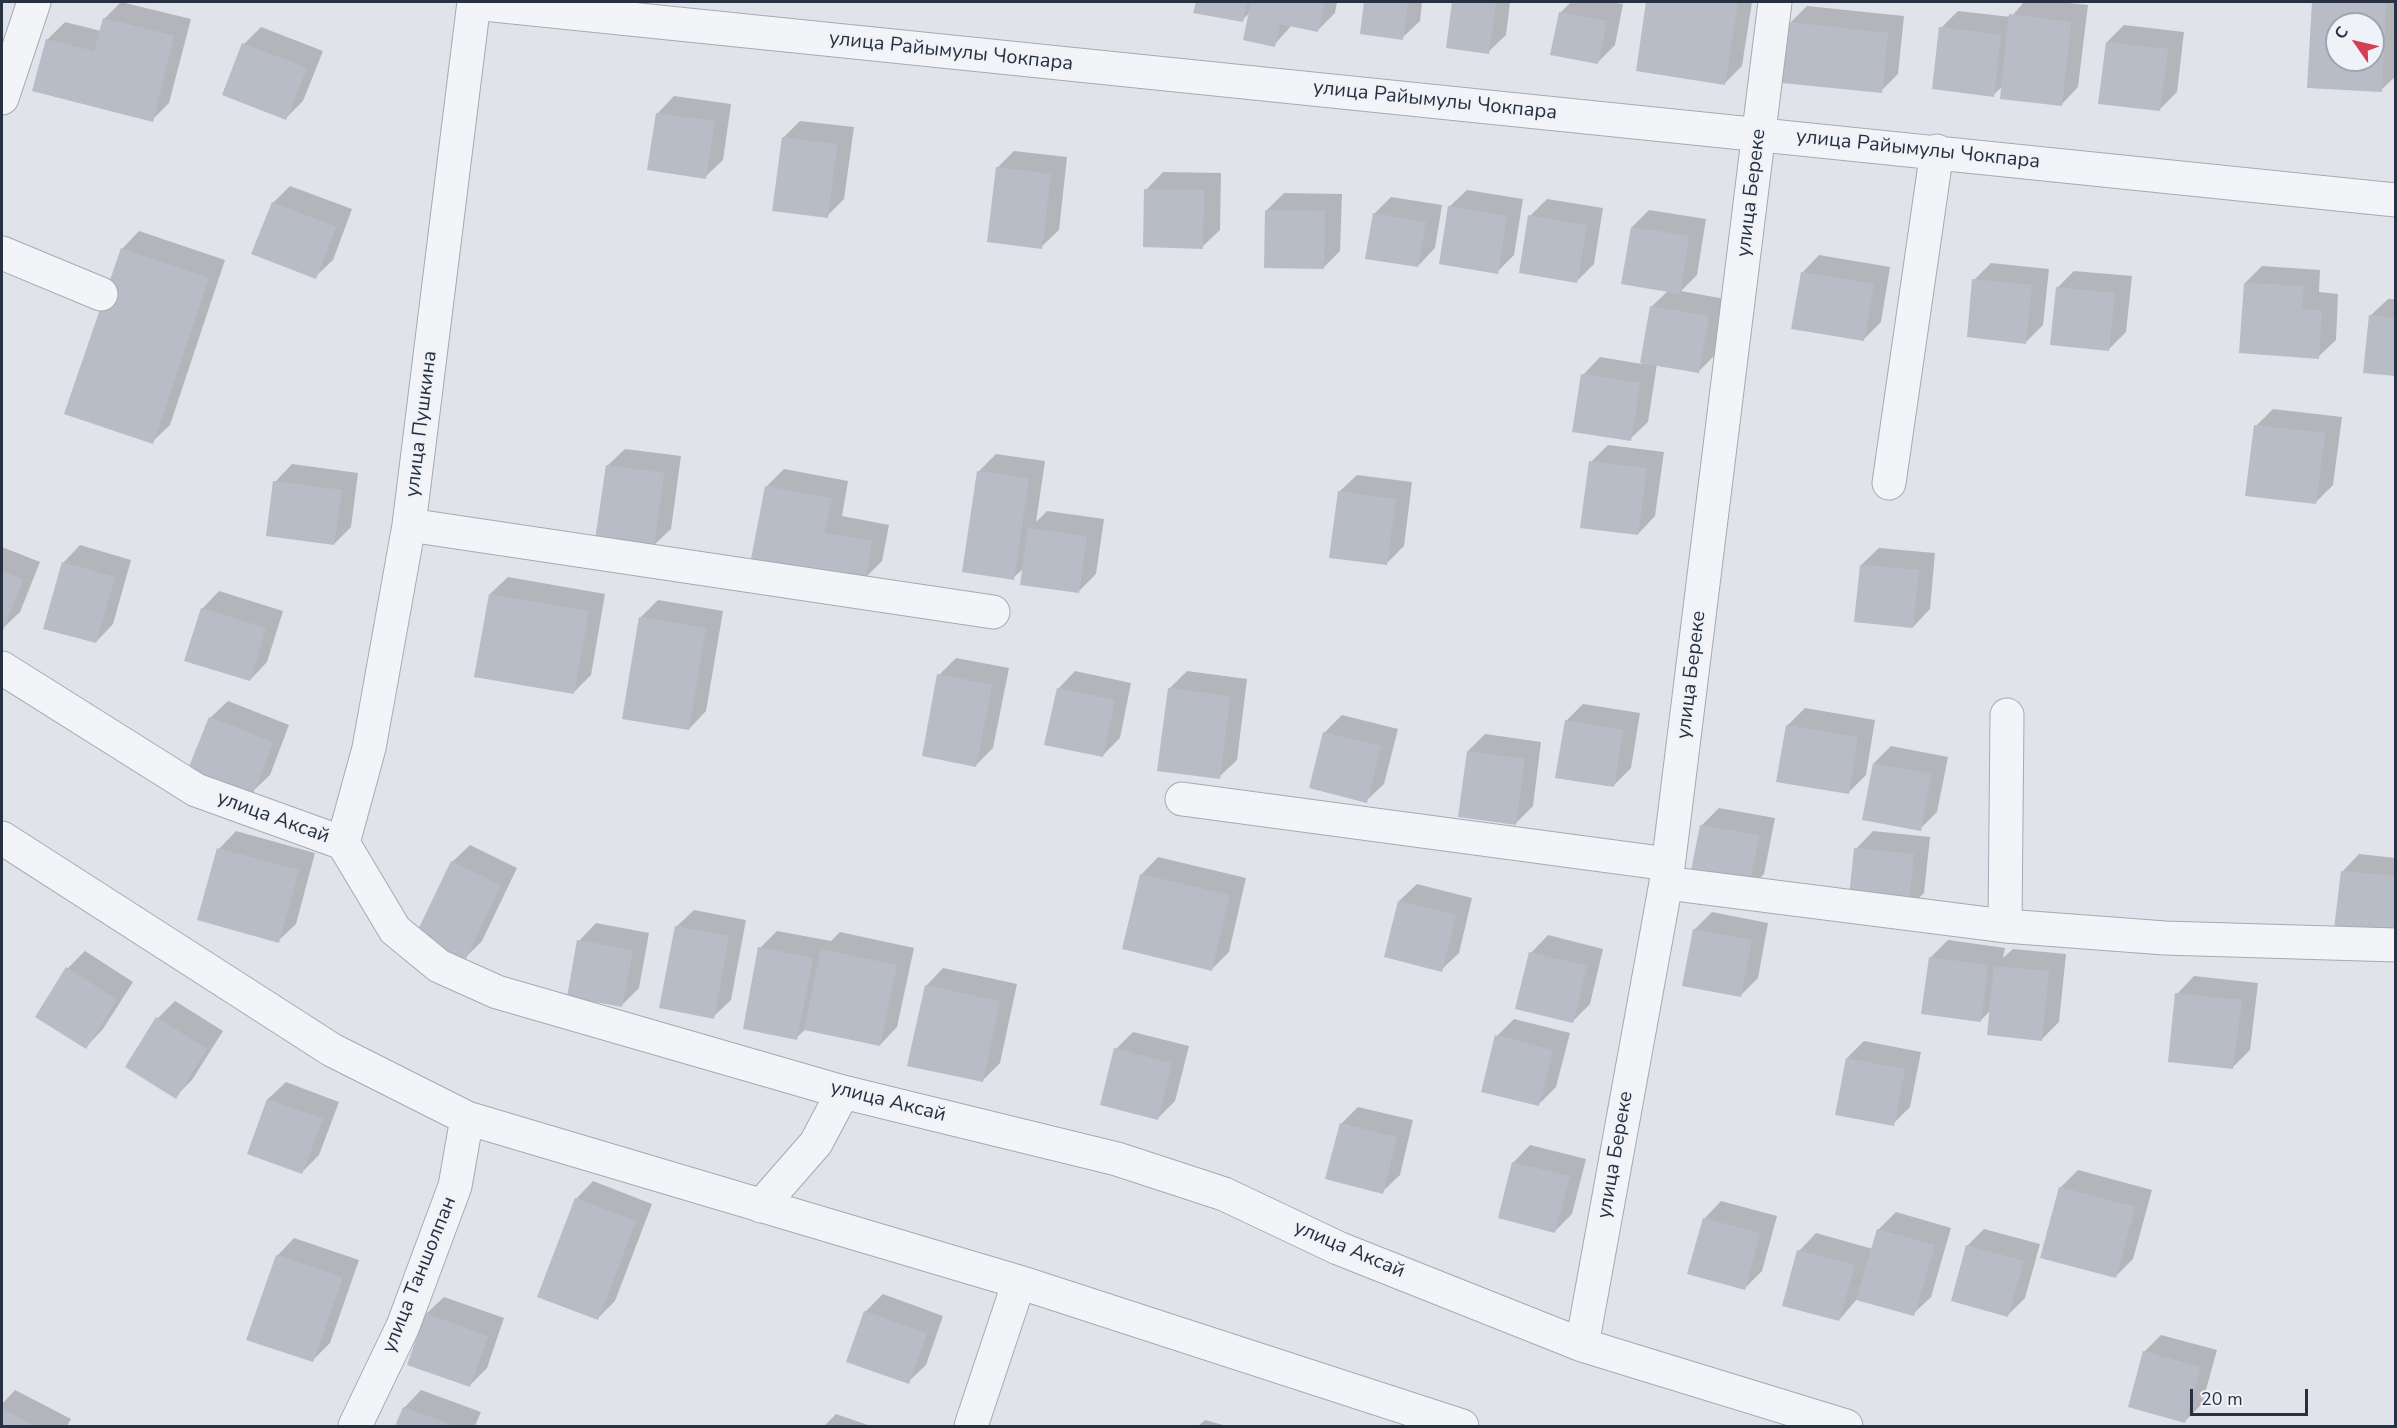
<!DOCTYPE html>
<meta charset="utf-8">
<style>
body{margin:0}
#map{position:relative;width:2397px;height:1428px;overflow:hidden;background:#e0e3e9;font-family:"Nunito Sans",sans-serif}
canvas{display:block}
.frame{position:absolute;inset:0;border:3px solid #283141;pointer-events:none}
.north{position:absolute;left:2325px;top:12px;width:60px;height:60px;box-sizing:border-box;background:#eff2f7;border:2px solid #9fa5ae;border-radius:50%;rotate:304deg;font-size:16px;font-weight:700;line-height:24px;text-align:center;color:#283141}
.north::after{content:'';display:block;margin:auto;width:21px;height:27px;background:#d34054;clip-path:polygon(50% 0,100% 100%,50% 72%,0 100%)}
.scale{position:absolute;left:2190px;top:1389px;width:118px;height:27px;box-sizing:border-box;border:3px solid #283141;border-top:0;padding-left:8px;font-size:18px;line-height:21px;white-space:nowrap;color:#283141;-webkit-text-stroke:4px #eff2f7;paint-order:stroke}
</style>
<div id="map">
<canvas width="2397" height="1428"></canvas>
<div class="frame"></div>
<div class="north">С</div>
<div class="scale">20 m</div>
</div>
<script>
const g = document.querySelector('canvas').getContext('2d');
g.lineJoin = 'round';
function fill(path, color) { g.fillStyle = color; g.fill(path, 'evenodd'); }
function trace(path, color, width, dash) { g.strokeStyle = color; g.lineWidth = width; g.lineCap = dash ? 'butt' : 'round'; g.setLineDash(dash || []); g.stroke(path); }
function label(font, color, halo, rows, align = 'center') {
  g.font = font + ' "Nunito Sans",sans-serif'; g.lineWidth = 5; g.setLineDash([]); g.textBaseline = 'middle'; g.strokeStyle = halo; g.fillStyle = color; for (const [text, x, y, turn = 0] of rows) {
    g.save(); g.translate(x, y); g.rotate((+turn || 0) * Math.PI / 180); g.textAlign = isNaN(turn) ? turn : align; if (halo) g.strokeText(text, 0, 0); g.fillText(text, 0, 0); g.restore();
  }
}
fill(new Path2D(`
 M 121,2 L 191,19 L 169,103 L 152,120 L 47,40 L 65,22 L 101,31 L 104,19 Z
 M 1197,2 L 1337,2 L 1335,13 L 1318,30 L 1292,25 L 1274,45 L 1251,12 L 1242,20 L 1195,11 Z
 M 1365,2 L 1422,2 L 1420,21 L 1402,38 L 1361,33 Z
 M 1453,2 L 1510,2 L 1506,35 L 1488,52 L 1447,47 Z
 M 1571,2 L 1609,2 L 1623,4 L 1615,45 L 1598,62 L 1560,13 Z
 M 1648,2 L 1752,2 L 1742,66 L 1725,83 L 1638,70 Z
 M 2024,2 L 2059,2 L 2088,5 L 2078,87 L 2061,105 L 2003,86 L 1993,95 L 1941,28 L 1958,11 L 2011,17 Z
 M 2313,2 L 2396,2 L 2396,76 L 2381,90 L 2309,87 ZM 2337,24 L 2373,24 L 2373,60 L 2337,60 Z
 M 1807,6 L 1904,16 L 1898,74 L 1881,91 L 1790,23 Z
 M 2124,25 L 2184,32 L 2177,92 L 2160,109 L 2107,42 Z
 M 261,27 L 323,51 L 303,101 L 286,118 L 244,44 Z
 M 674,96 L 731,104 L 723,160 L 705,177 L 657,114 Z
 M 800,121 L 854,127 L 844,199 L 827,216 L 783,138 Z
 M 1014,151 L 1067,157 L 1059,230 L 1041,247 L 997,168 Z
 M 1163,172 L 1221,173 L 1220,230 L 1202,247 L 1146,190 Z
 M 290,186 L 352,209 L 333,260 L 315,277 L 273,203 Z
 M 1467,190 L 1523,199 L 1514,255 L 1497,272 L 1449,207 Z
 M 1284,193 L 1342,194 L 1340,251 L 1323,268 L 1267,210 Z
 M 1391,197 L 1442,205 L 1435,248 L 1418,266 L 1374,214 Z
 M 1547,199 L 1603,208 L 1594,264 L 1577,281 L 1530,216 Z
 M 1649,210 L 1706,219 L 1697,275 L 1681,291 L 1725,299 L 1716,354 L 1699,371 L 1657,364 L 1648,422 L 1630,439 L 1583,375 L 1600,357 L 1642,364 L 1652,306 L 1668,291 L 1632,227 Z
 M 139,231 L 225,260 L 170,425 L 152,442 L 122,249 Z
 M 1819,255 L 1890,267 L 1881,322 L 1864,339 L 1802,273 Z
 M 1991,263 L 2049,269 L 2043,325 L 2026,342 L 1974,280 Z
 M 2262,266 L 2320,270 L 2319,292 L 2338,294 L 2336,340 L 2318,357 L 2245,283 Z
 M 2074,271 L 2132,276 L 2126,332 L 2108,350 L 2057,288 Z
 M 2388,299 L 2396,299 L 2396,375 L 2370,316 Z
 M 2273,409 L 2342,417 L 2333,485 L 2316,502 L 2256,426 Z
 M 1608,445 L 1664,452 L 1655,516 L 1638,534 L 1591,462 Z
 M 625,449 L 681,456 L 671,529 L 653,546 L 607,466 Z
 M 996,454 L 1045,461 L 1036,522 L 1047,511 L 1104,519 L 1096,574 L 1078,592 L 1024,568 L 1013,578 L 979,471 Z
 M 292,464 L 358,473 L 351,527 L 334,544 L 275,482 Z
 M 784,469 L 848,481 L 842,516 L 889,525 L 882,561 L 865,578 L 766,487 Z
 M 1357,475 L 1412,482 L 1404,546 L 1386,564 L 1339,492 Z
 M 80,545 L 131,560 L 113,624 L 96,642 L 63,563 Z
 M 2,547 L 40,562 L 20,612 L 2,629 Z
 M 1879,548 L 1935,553 L 1930,609 L 1913,627 L 1861,565 Z
 M 508,577 L 605,594 L 591,675 L 574,692 L 490,594 Z
 M 219,591 L 283,611 L 267,662 L 250,680 L 202,609 Z
 M 658,600 L 723,611 L 706,711 L 689,729 L 640,618 Z
 M 956,658 L 1009,668 L 993,748 L 976,765 L 939,675 Z
 M 1075,671 L 1131,683 L 1120,738 L 1102,756 L 1058,689 Z
 M 1187,671 L 1247,679 L 1237,760 L 1219,777 L 1169,689 Z
 M 228,701 L 289,725 L 270,775 L 252,792 L 210,718 Z
 M 1583,704 L 1640,713 L 1631,768 L 1613,786 L 1566,721 Z
 M 1805,708 L 1875,720 L 1866,775 L 1849,792 L 1787,726 Z
 M 1342,715 L 1398,729 L 1384,784 L 1366,801 L 1311,787 L 1325,732 Z
 M 1485,734 L 1541,742 L 1533,806 L 1516,823 L 1468,751 Z
 M 1891,746 L 1948,757 L 1937,812 L 1920,829 L 1874,763 Z
 M 1719,808 L 1775,818 L 1764,874 L 1747,891 L 1691,880 L 1702,825 Z
 M 236,831 L 315,853 L 296,924 L 278,941 L 219,849 Z
 M 1873,831 L 1930,837 L 1924,893 L 1907,910 L 1856,849 Z
 M 470,845 L 517,868 L 482,941 L 464,959 L 452,862 Z
 M 2359,854 L 2396,858 L 2396,931 L 2342,872 Z
 M 1158,857 L 1246,878 L 1229,952 L 1212,969 L 1141,875 Z
 M 1417,884 L 1472,898 L 1459,953 L 1441,970 L 1399,901 Z
 M 694,910 L 746,920 L 731,1000 L 713,1017 L 676,927 Z
 M 1712,912 L 1768,923 L 1758,978 L 1741,995 L 1684,985 L 1695,929 Z
 M 596,923 L 649,933 L 639,988 L 621,1006 L 579,941 Z
 M 777,931 L 831,941 L 840,932 L 914,948 L 897,1027 L 880,1045 L 806,1029 L 796,1038 L 760,948 Z
 M 1548,935 L 1603,949 L 1590,1004 L 1572,1022 L 1531,953 Z
 M 1948,940 L 2005,948 L 2003,958 L 2013,949 L 2066,954 L 2059,1022 L 2042,1039 L 1991,1010 L 1980,1021 L 1931,957 Z
 M 85,951 L 133,982 L 103,1029 L 86,1047 L 68,968 Z
 M 943,968 L 1017,984 L 1000,1063 L 983,1080 L 926,986 Z
 M 2194,976 L 2258,983 L 2250,1050 L 2233,1067 L 2177,994 Z
 M 175,1001 L 223,1031 L 192,1080 L 175,1097 L 127,1066 L 158,1018 Z
 M 1514,1019 L 1570,1033 L 1556,1087 L 1538,1105 L 1497,1036 Z
 M 1133,1032 L 1189,1046 L 1175,1101 L 1158,1118 L 1116,1049 Z
 M 1864,1041 L 1921,1052 L 1910,1107 L 1893,1124 L 1847,1058 Z
 M 286,1082 L 339,1102 L 319,1155 L 302,1172 L 249,1153 L 268,1099 Z
 M 1358,1107 L 1413,1120 L 1400,1175 L 1382,1192 L 1341,1124 Z
 M 1530,1145 L 1586,1159 L 1572,1214 L 1555,1231 L 1513,1163 Z
 M 2078,1170 L 2152,1190 L 2133,1259 L 2116,1276 L 2060,1188 Z
 M 593,1181 L 652,1204 L 615,1301 L 598,1318 L 576,1199 Z
 M 1721,1201 L 1777,1216 L 1762,1271 L 1745,1288 L 1704,1219 Z
 M 1896,1212 L 1951,1228 L 1931,1297 L 1913,1314 L 1857,1299 L 1839,1320 L 1799,1251 L 1816,1233 L 1873,1249 L 1879,1229 Z
 M 1984,1229 L 2040,1244 L 2025,1298 L 2008,1315 L 1967,1246 Z
 M 294,1238 L 359,1260 L 330,1343 L 313,1360 L 277,1256 Z
 M 883,1294 L 943,1316 L 926,1365 L 908,1382 L 865,1312 Z
 M 444,1297 L 504,1318 L 487,1368 L 470,1385 L 426,1314 Z
 M 2161,1335 L 2217,1350 L 2202,1404 L 2185,1421 L 2144,1352 Z
 M 15,1390 L 71,1419 L 67,1426 L 2,1426 L 2,1404 Z
 M 421,1390 L 481,1412 L 475,1426 L 397,1426 L 404,1408 Z
 M 836,1414 L 871,1426 L 824,1426 Z
 M 1205,1420 L 1227,1426 L 1198,1426 Z`), '#0003');
fill(new Path2D(`
 M 1196,2 L 1247,2 L 1243,22 L 1193,13 Z
 M 1251,2 L 1325,2 L 1318,32 L 1280,24 L 1275,47 L 1243,40 Z
 M 1364,2 L 1408,2 L 1403,40 L 1360,34 Z
 M 1452,2 L 1496,2 L 1489,54 L 1446,48 Z
 M 1646,2 L 1738,2 L 1725,85 L 1636,71 Z
 M 2312,2 L 2386,2 L 2382,92 L 2307,88 ZM 2337,24 L 2373,24 L 2373,60 L 2337,60 Z
 M 1559,12 L 1607,21 L 1598,64 L 1550,55 Z
 M 2009,14 L 2071,22 L 2062,106 L 2000,99 Z
 M 103,18 L 174,36 L 153,122 L 32,91 L 46,39 L 94,51 Z
 M 1788,22 L 1888,33 L 1882,93 L 1782,83 Z
 M 1939,27 L 2001,35 L 1994,97 L 1932,89 Z
 M 2106,42 L 2168,49 L 2160,111 L 2098,104 Z
 M 242,43 L 307,68 L 286,120 L 222,95 Z
 M 656,113 L 715,121 L 706,179 L 647,170 Z
 M 782,137 L 837,144 L 828,218 L 772,211 Z
 M 996,167 L 1051,174 L 1042,249 L 987,242 Z
 M 1144,189 L 1204,190 L 1203,249 L 1143,247 Z
 M 272,202 L 336,227 L 316,279 L 251,254 Z
 M 1448,206 L 1507,216 L 1498,274 L 1439,264 Z
 M 1265,210 L 1325,211 L 1324,269 L 1264,268 Z
 M 1373,213 L 1426,222 L 1418,267 L 1365,259 Z
 M 1528,215 L 1587,225 L 1577,283 L 1519,273 Z
 M 1631,227 L 1689,236 L 1680,294 L 1621,284 Z
 M 121,248 L 209,278 L 153,444 L 64,414 Z
 M 1801,272 L 1874,284 L 1864,341 L 1791,329 Z
 M 1972,279 L 2032,285 L 2026,344 L 1967,337 Z
 M 2244,283 L 2304,286 L 2302,309 L 2322,311 L 2319,359 L 2239,353 Z
 M 2056,287 L 2115,293 L 2109,351 L 2050,345 Z
 M 1650,306 L 1709,316 L 1699,373 L 1640,363 Z
 M 2369,315 L 2396,318 L 2396,376 L 2363,373 Z
 M 1581,374 L 1640,383 L 1631,441 L 1572,432 Z
 M 2254,425 L 2325,433 L 2316,504 L 2245,496 Z
 M 1589,461 L 1647,468 L 1638,535 L 1580,528 Z
 M 606,465 L 664,473 L 654,548 L 595,540 Z
 M 977,471 L 1029,478 L 1014,580 L 962,572 Z
 M 273,481 L 342,490 L 334,545 L 266,536 Z
 M 765,486 L 832,498 L 825,533 L 872,541 L 866,580 L 751,559 Z
 M 1338,491 L 1396,499 L 1387,565 L 1329,558 Z
 M 1028,528 L 1087,536 L 1079,593 L 1020,585 Z
 M 62,562 L 115,577 L 96,643 L 43,629 Z
 M 1860,565 L 1919,570 L 1913,628 L 1854,622 Z
 M 2,571 L 23,579 L 2,633 Z
 M 489,594 L 589,611 L 574,694 L 474,677 Z
 M 201,608 L 266,628 L 250,681 L 184,661 Z
 M 639,617 L 706,628 L 689,730 L 622,719 Z
 M 937,674 L 992,685 L 976,767 L 922,756 Z
 M 1057,688 L 1115,700 L 1103,757 L 1044,745 Z
 M 1168,688 L 1230,696 L 1220,779 L 1157,771 Z
 M 209,717 L 273,742 L 253,794 L 188,769 Z
 M 1565,720 L 1623,730 L 1614,787 L 1555,778 Z
 M 1786,725 L 1858,737 L 1849,794 L 1776,782 Z
 M 1323,732 L 1381,746 L 1367,803 L 1309,788 Z
 M 1467,751 L 1525,759 L 1516,825 L 1458,817 Z
 M 1873,763 L 1931,774 L 1921,831 L 1862,820 Z
 M 1700,825 L 1759,835 L 1748,893 L 1689,881 Z
 M 217,848 L 299,870 L 279,943 L 197,920 Z
 M 1854,848 L 1914,854 L 1908,912 L 1848,906 Z
 M 451,861 L 501,885 L 465,961 L 415,936 Z
 M 2341,871 L 2396,876 L 2394,935 L 2334,929 Z
 M 1140,874 L 1230,895 L 1212,971 L 1122,949 Z
 M 1398,901 L 1456,915 L 1442,972 L 1384,957 Z
 M 675,926 L 729,936 L 714,1019 L 659,1008 Z
 M 1693,929 L 1752,940 L 1741,997 L 1682,986 Z
 M 577,940 L 633,950 L 622,1007 L 567,997 Z
 M 758,947 L 813,958 L 797,1040 L 743,1029 Z
 M 821,949 L 897,965 L 880,1046 L 804,1030 Z
 M 1529,952 L 1587,966 L 1573,1023 L 1515,1009 Z
 M 1929,957 L 1988,965 L 1981,1022 L 1921,1014 Z
 M 1994,966 L 2049,971 L 2042,1041 L 1987,1035 Z
 M 66,967 L 117,1000 L 86,1049 L 35,1017 Z
 M 925,985 L 1000,1001 L 983,1082 L 907,1066 Z
 M 2175,993 L 2242,1000 L 2233,1069 L 2168,1062 Z
 M 156,1017 L 207,1049 L 176,1099 L 125,1067 Z
 M 1495,1035 L 1553,1050 L 1539,1106 L 1481,1092 Z
 M 1114,1048 L 1172,1063 L 1158,1120 L 1100,1105 Z
 M 1846,1058 L 1905,1069 L 1894,1126 L 1835,1115 Z
 M 267,1099 L 323,1119 L 302,1174 L 247,1154 Z
 M 1340,1123 L 1397,1137 L 1383,1194 L 1325,1179 Z
 M 1512,1162 L 1570,1176 L 1555,1233 L 1498,1218 Z
 M 2059,1187 L 2135,1207 L 2116,1278 L 2040,1258 Z
 M 575,1198 L 636,1221 L 598,1320 L 537,1297 Z
 M 1703,1218 L 1760,1233 L 1745,1290 L 1687,1274 Z
 M 1877,1229 L 1935,1245 L 1914,1316 L 1856,1300 Z
 M 1966,1245 L 2024,1261 L 2008,1317 L 1951,1301 Z
 M 1797,1250 L 1855,1265 L 1839,1321 L 1782,1306 Z
 M 276,1255 L 343,1277 L 313,1362 L 246,1340 Z
 M 864,1311 L 927,1333 L 909,1384 L 846,1362 Z
 M 425,1313 L 488,1336 L 470,1387 L 407,1365 Z
 M 2143,1351 L 2201,1367 L 2185,1423 L 2128,1407 Z
 M 403,1407 L 455,1426 L 395,1426 Z
 M 2,1409 L 35,1426 L 2,1426 Z`), '#b7bcc6');
const street = new Path2D(`
 M 474,3 L 2396,200
 M 2,98 L 34,2
 M 2,253 L 101,294
 M 1889,483 L 1937,151
 M 409,525 L 993,612
 M 2,668 L 196,790 L 343,843 L 395,930 L 439,966 L 497,992 L 843,1092 L 1117,1159 L 1224,1194 L 1338,1248 L 1582,1345 L 1846,1426
 M 1182,799 L 1668,864
 M 2,838 L 332,1050 L 467,1118 L 1019,1282 L 1462,1426
 M 343,843 L 369,748 L 409,525 L 474,2
 M 1666,883 L 2005,926 L 2165,938 L 2396,945
 M 2005,926 L 2007,715
 M 761,1206 L 816,1143 L 843,1092
 M 1582,1345 L 1666,883 L 1775,2
 M 355,1426 L 403,1326 L 455,1186 L 467,1118
 M 971,1426 L 1019,1282`);
trace(street, '#a5aab3', 35);
trace(street, '#f2f4f7', 33);
label('20px', '#283141', '#eff2f7', [
 ["улица Райымулы Чокпара",951,52,6],
 ["улица Райымулы Чокпара",1435,101,6],
 ["улица Райымулы Чокпара",1918,150,6],
 ["улица Береке",1752,193,-83],
 ["улица Пушкина",422,424,-83],
 ["улица Береке",1692,675,-83],
 ["улица Аксай",273,818,20],
 ["улица Аксай",888,1102,14],
 ["улица Береке",1616,1155,-80],
 ["улица Аксай",1349,1250,23],
 ["улица Таншолпан",420,1275,-68]
]);
</script>
